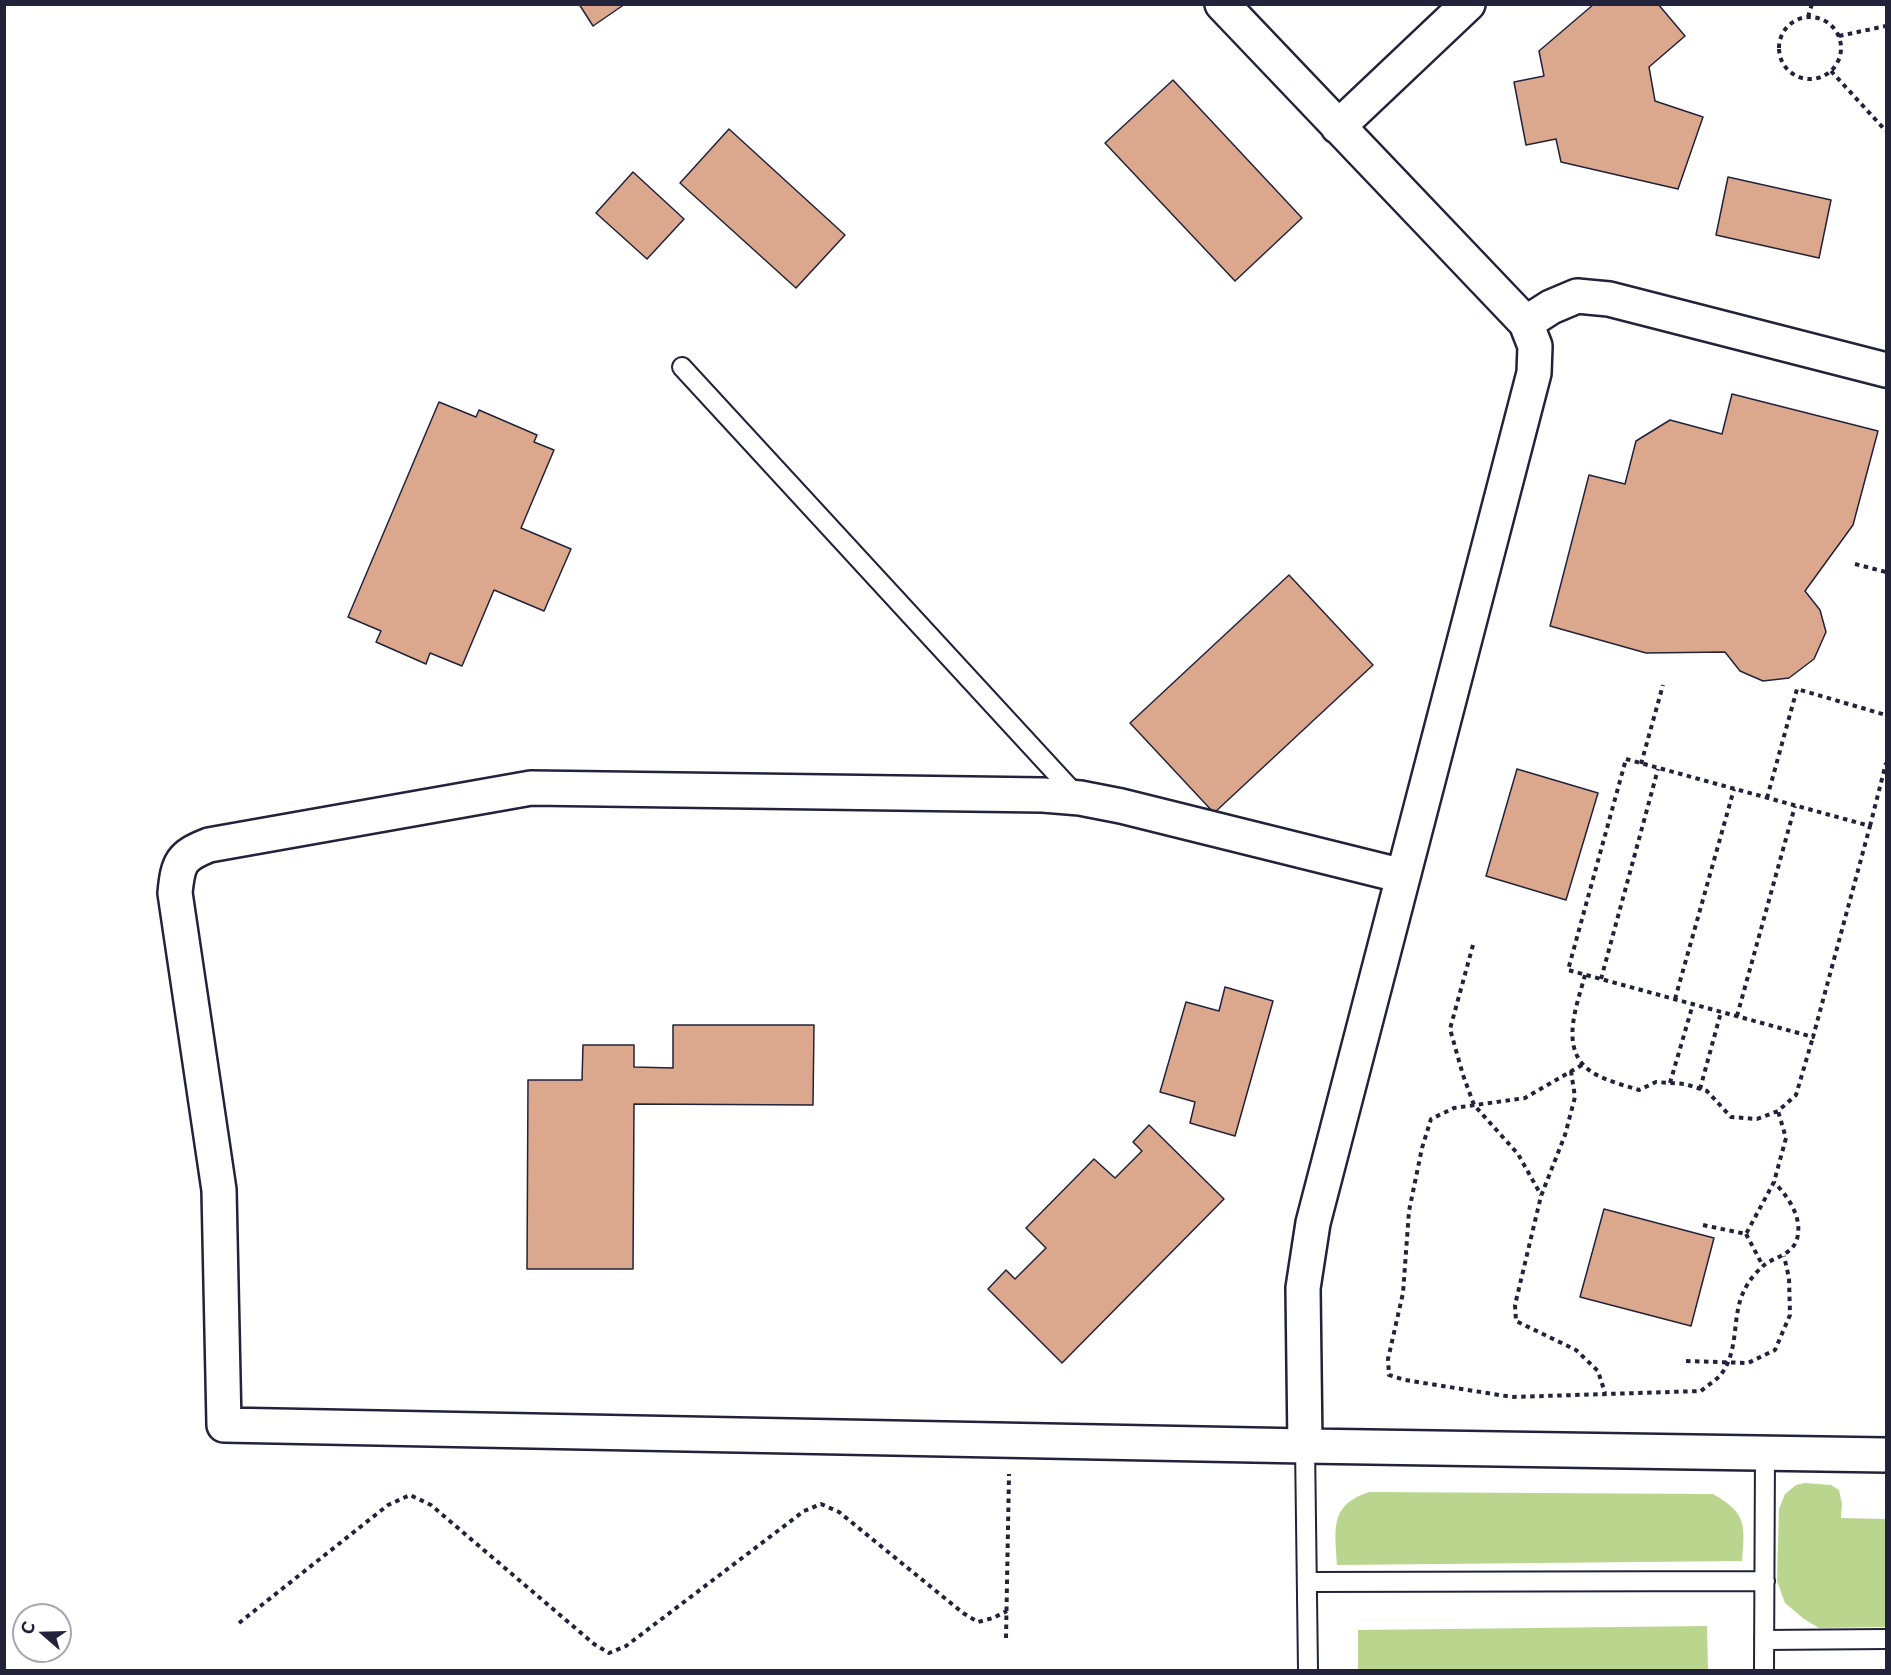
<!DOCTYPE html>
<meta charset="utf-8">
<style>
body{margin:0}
#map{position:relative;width:1891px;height:1675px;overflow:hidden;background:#fff;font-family:"Playpen Sans",sans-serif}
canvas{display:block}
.frame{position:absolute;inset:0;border:6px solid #22223b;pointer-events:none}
.north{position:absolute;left:12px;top:1603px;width:60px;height:60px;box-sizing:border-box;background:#fff;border:2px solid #a7a7b1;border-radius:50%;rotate:290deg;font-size:16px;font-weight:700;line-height:24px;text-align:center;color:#22223b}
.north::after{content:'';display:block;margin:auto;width:21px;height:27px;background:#22223b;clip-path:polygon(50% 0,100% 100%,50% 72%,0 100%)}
</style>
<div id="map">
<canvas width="1891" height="1675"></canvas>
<div class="frame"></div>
<div class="north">С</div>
</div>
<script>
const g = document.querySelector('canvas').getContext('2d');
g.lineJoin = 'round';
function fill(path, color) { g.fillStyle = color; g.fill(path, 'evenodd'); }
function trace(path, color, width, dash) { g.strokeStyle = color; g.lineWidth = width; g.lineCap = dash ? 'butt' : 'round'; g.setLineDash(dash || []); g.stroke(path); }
fill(new Path2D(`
 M 1805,1483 L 1831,1485 L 1839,1490 L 1842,1504 L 1841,1518 L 1886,1519 L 1886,1627 L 1819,1628 L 1804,1619 L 1785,1603 L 1777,1581 L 1779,1509 L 1785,1494 L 1796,1485 Z
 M 1369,1492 L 1713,1494 C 1747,1513 1745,1525 1742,1561 L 1337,1565 C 1335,1529 1329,1505 1369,1492 Z
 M 1707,1626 L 1708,1669 L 1358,1670 L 1358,1630 Z`), '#bad68e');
const building = new Path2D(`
 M 579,4 L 625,4 L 593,26 Z
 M 1594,4 L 1658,4 L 1685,36 L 1649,67 L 1655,101 L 1703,117 L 1678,189 L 1561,162 L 1556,139 L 1526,145 L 1514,82 L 1544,76 L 1539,51 Z
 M 1173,80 L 1302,218 L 1235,281 L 1105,143 Z
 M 729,129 L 845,235 L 796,288 L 680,183 Z
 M 633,172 L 684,219 L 647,259 L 596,213 Z
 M 1728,177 L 1831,200 L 1819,258 L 1716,235 Z
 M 1732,394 L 1878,431 L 1853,525 L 1805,591 L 1820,610 L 1826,632 L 1814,659 L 1789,678 L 1763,681 L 1740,671 L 1725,652 L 1646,653 L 1550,626 L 1589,475 L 1625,484 L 1636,441 L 1670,420 L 1722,434 Z
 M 439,402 L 476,417 L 479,410 L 537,435 L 534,442 L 554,450 L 521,528 L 571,549 L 544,611 L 494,590 L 462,666 L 430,653 L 426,664 L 376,642 L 381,631 L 348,617 Z
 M 1289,575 L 1373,665 L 1214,813 L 1130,723 Z
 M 1517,769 L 1598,793 L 1566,900 L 1486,876 Z
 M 1225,987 L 1273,1001 L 1235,1136 L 1190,1123 L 1195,1102 L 1160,1092 L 1186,1002 L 1219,1011 Z
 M 673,1025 L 814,1025 L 813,1105 L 634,1104 L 633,1269 L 527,1269 L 528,1080 L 582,1080 L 583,1045 L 634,1045 L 634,1067 L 673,1068 Z
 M 1149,1125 L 1224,1199 L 1062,1363 L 988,1289 L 1006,1270 L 1015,1279 L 1046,1248 L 1026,1228 L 1094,1159 L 1115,1178 L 1142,1151 L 1133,1142 Z
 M 1604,1209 L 1714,1238 L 1691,1326 L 1580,1297 Z`);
fill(building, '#dba88e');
trace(building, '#22223b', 1.5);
const service = new Path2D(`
 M 682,367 L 1078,797
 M 1305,1446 L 1308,1670
 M 1307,1582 L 1765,1581
 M 1764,1640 L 1886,1639
 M 1764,1670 L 1765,1453`);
const minor = new Path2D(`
 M 1222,4 L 1526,323 L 1535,346 L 1534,373 L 1313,1223 L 1303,1288 L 1305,1446
 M 1338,127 L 1468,4
 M 1526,323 L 1551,307 L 1577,296 L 1609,299 L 1886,370
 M 1403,876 L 1121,806 L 1080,798 L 1043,795 L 531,788 L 209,845 C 181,856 178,862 175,893 L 219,1190 L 224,1425 L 1305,1446 L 1886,1455`);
trace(service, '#22223b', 22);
trace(minor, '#22223b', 38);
trace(new Path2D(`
 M1779 48a31 31 0 1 1 62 0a31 31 0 1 1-62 0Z
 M 1808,17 L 1812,4
 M 1839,36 L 1886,26
 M 1831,71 L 1886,131
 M 1855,564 L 1886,572
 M 1626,759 L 1870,826 L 1813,1037 L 1568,970 Z
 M 1641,764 L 1663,685
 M 1767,798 L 1797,689 L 1886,715
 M 1870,826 L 1886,763
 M 1473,945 L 1450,1029 L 1463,1075 L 1474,1105 L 1518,1154 L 1541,1195
 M 1585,975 C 1576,1009 1556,1056 1599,1076 C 1611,1082 1626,1086 1639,1090 L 1656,1082 L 1685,1084 L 1707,1091 L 1731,1117 L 1757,1119 L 1778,1111 L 1796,1095 L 1813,1037
 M 1601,979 L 1658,769
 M 1675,999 L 1734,789
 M 1737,1016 L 1795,806
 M 1582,1065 L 1525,1098 L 1454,1108 L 1431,1119 L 1422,1148 L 1409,1211 L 1403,1293 L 1388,1359 L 1389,1375 L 1405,1380 L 1512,1397 L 1701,1391 C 1708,1385 1717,1380 1722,1373 C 1740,1348 1731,1314 1745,1289 C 1748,1282 1756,1272 1762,1267 C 1772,1257 1792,1256 1797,1239 C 1803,1217 1788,1197 1774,1182
 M 1571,1071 L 1575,1097 L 1565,1135 L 1541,1196 L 1515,1305 L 1516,1321 L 1576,1350 L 1598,1371 L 1605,1393
 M 1670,1083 L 1693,1004
 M 1700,1089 L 1721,1012
 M 1703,1225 L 1746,1234 L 1774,1182 L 1786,1138 L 1778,1111
 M 1746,1234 L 1763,1266
 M 1686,1361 L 1748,1363 L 1775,1350 L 1790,1315 L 1789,1278 L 1784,1256
 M 239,1623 L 388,1505 L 410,1495 L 431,1505 L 594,1644 L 609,1653 L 626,1646 L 804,1511 L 821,1504 L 839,1512 L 963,1613 L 978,1622 L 993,1618 L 1007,1611
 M 1006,1638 L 1009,1474`), '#22223b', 4, [4.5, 4.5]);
trace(service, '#fff', 18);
trace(minor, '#fff', 33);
</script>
